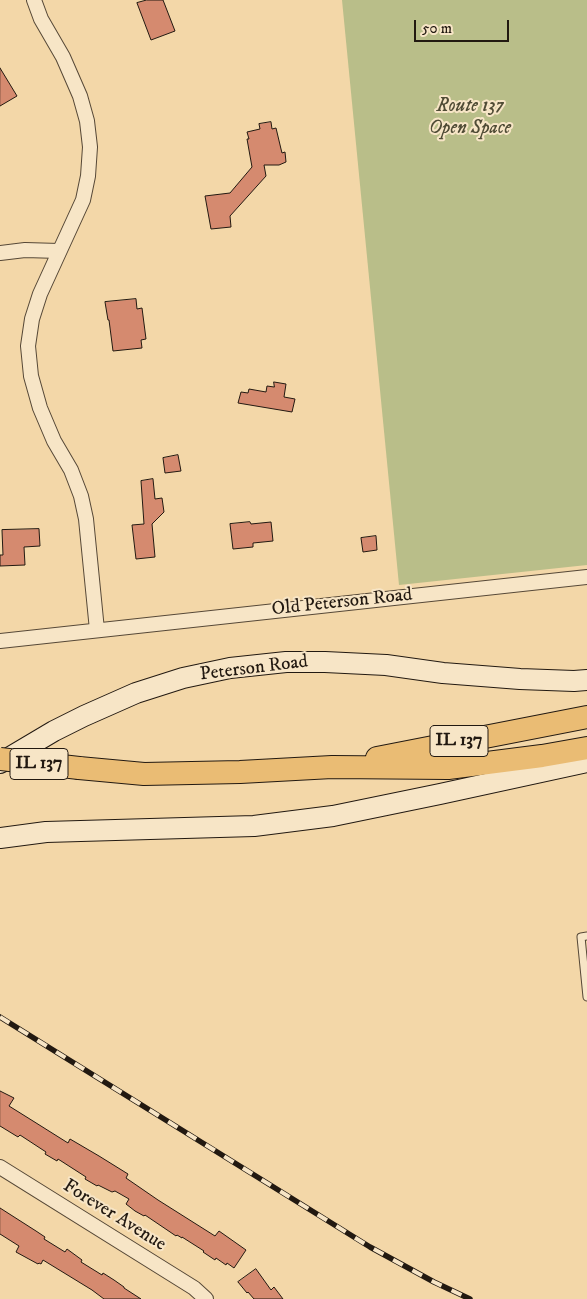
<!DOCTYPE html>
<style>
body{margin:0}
#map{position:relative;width:587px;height:1299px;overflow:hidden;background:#f3d7a8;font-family:"IM FELL DW Pica",serif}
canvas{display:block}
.scale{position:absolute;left:414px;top:20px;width:95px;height:22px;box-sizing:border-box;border:2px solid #221911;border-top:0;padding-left:6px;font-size:15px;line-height:18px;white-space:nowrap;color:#221911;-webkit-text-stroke:4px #f7e5c6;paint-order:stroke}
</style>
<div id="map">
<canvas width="587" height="1299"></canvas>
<div class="scale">50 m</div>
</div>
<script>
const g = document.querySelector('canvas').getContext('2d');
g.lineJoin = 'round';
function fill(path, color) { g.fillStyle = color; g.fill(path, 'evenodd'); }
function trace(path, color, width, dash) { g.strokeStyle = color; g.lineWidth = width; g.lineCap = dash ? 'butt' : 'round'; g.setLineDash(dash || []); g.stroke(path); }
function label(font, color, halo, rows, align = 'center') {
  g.font = font + ' "IM FELL DW Pica",serif'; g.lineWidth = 4; g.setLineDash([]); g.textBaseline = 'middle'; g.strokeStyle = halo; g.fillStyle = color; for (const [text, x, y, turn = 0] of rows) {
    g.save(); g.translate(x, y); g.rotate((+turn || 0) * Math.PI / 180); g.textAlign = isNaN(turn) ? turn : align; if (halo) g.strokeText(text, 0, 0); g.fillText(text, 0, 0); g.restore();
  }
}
fill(new Path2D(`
 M 342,0 L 587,0 L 587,565 L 399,585 Z`), '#b9be89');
const building = new Path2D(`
 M 147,0 L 163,0 L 175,31 L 151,40 L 137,3 Z
 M 0,68 L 17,96 L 0,106 Z
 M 271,122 L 272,129 L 276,128 L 281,149 L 282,153 L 285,152 L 286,162 L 279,165 L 264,165 L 266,176 L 230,216 L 231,227 L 211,229 L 205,196 L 230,193 L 252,167 L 247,139 L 249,139 L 247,132 L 260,129 L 259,124 Z
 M 136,299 L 137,309 L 142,308 L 146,339 L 141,340 L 142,348 L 113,351 L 109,320 L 108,320 L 105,302 Z
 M 274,382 L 286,384 L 284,397 L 295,399 L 292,412 L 238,403 L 241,392 L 248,393 L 249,389 L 266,392 L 267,386 L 274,387 Z
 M 178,455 L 181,471 L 165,473 L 163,458 Z
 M 153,479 L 155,499 L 162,498 L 164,512 L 152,524 L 155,557 L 136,559 L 132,525 L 144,524 L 141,481 Z
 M 250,522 L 251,524 L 271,522 L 273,541 L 253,543 L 253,547 L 233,549 L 230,524 Z
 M 39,529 L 40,546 L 24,547 L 25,565 L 0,566 L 0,555 L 3,555 L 2,530 Z
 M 376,536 L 377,550 L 363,552 L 361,538 Z
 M 0,1091 L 14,1098 L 9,1106 L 33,1121 L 68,1143 L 70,1139 L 99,1156 L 128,1174 L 126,1178 L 158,1200 L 215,1236 L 219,1231 L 246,1250 L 234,1268 L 227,1263 L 226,1265 L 216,1258 L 215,1260 L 203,1252 L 204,1251 L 182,1237 L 182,1238 L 177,1235 L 176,1236 L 145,1215 L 144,1216 L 135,1211 L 126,1204 L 129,1199 L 115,1191 L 112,1192 L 98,1185 L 97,1186 L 85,1179 L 86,1177 L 58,1159 L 57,1161 L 45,1154 L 46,1152 L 20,1135 L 18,1137 L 0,1126 Z
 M 0,1208 L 36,1231 L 45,1237 L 44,1239 L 65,1252 L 67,1249 L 82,1260 L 81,1262 L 102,1275 L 103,1273 L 114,1280 L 124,1287 L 124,1288 L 141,1299 L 104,1299 L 92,1290 L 43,1260 L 41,1264 L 39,1263 L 38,1264 L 16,1252 L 19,1246 L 0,1234 Z
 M 256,1269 L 271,1290 L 274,1287 L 283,1299 L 254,1299 L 248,1292 L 247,1293 L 238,1282 Z`);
fill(building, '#d58a6f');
trace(building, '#221911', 1);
const service = new Path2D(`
 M 587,936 L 581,937 L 587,997`);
const minor = new Path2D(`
 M 34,0 L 41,19 L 63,57 L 80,96 L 87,121 L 90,147 L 88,176 L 83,200 L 40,294 L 32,319 L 28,346 L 31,376 L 40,408 L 54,441 L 71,470 L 81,496 L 86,519 L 97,630
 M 0,253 L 25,250 L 59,251
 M 0,641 L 587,577
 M 0,1167 L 194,1288 L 206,1299`);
const secondary = new Path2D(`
 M 0,763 L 54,731 L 84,716 L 136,693 L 183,678 L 230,668 L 286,662 L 325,662 L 386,665 L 443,673 L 520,679 L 574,681 L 587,680
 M 0,838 L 46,832 L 254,826 L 333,816 L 440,794 L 587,762`);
const primary = new Path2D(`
 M 377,758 L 587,717
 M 79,768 L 144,774 L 240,772 L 332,767 L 448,768 L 542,756 L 587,748`);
trace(service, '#564837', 9);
trace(minor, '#564837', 16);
trace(secondary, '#221911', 22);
trace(primary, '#221911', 24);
trace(service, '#f7e5c6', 7);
trace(minor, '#f7e5c6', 14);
trace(secondary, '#f7e5c6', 20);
trace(primary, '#eabc74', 22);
const rail = new Path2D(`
 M 0,1017 L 370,1247 L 434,1282 L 470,1299`);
trace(rail, '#221911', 5.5);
trace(rail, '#f7e5c6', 4, [11]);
const primaryBridge = new Path2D(`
 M 0,759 L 79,768`);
trace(primaryBridge, '#221911', 24, []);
trace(primaryBridge, '#eabc74', 22);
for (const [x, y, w] of [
 [459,741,58],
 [39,764,58]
]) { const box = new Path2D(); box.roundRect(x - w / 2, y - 15.5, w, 31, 4); g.fillStyle = '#f7e5c6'; g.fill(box); trace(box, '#221911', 1); }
label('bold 18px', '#221911', null, [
 ["IL 137",459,741],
 ["IL 137",39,764]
]);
label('italic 19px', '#4f4b35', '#f7e5c6', [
 ["Route 137",470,107],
 ["Open Space",470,129]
]);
label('19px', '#221911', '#f7e5c6', [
 ["Old Peterson Road",342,603,-6],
 ["Peterson Road",254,669,-7],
 ["Forever Avenue",114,1216,32]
]);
</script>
